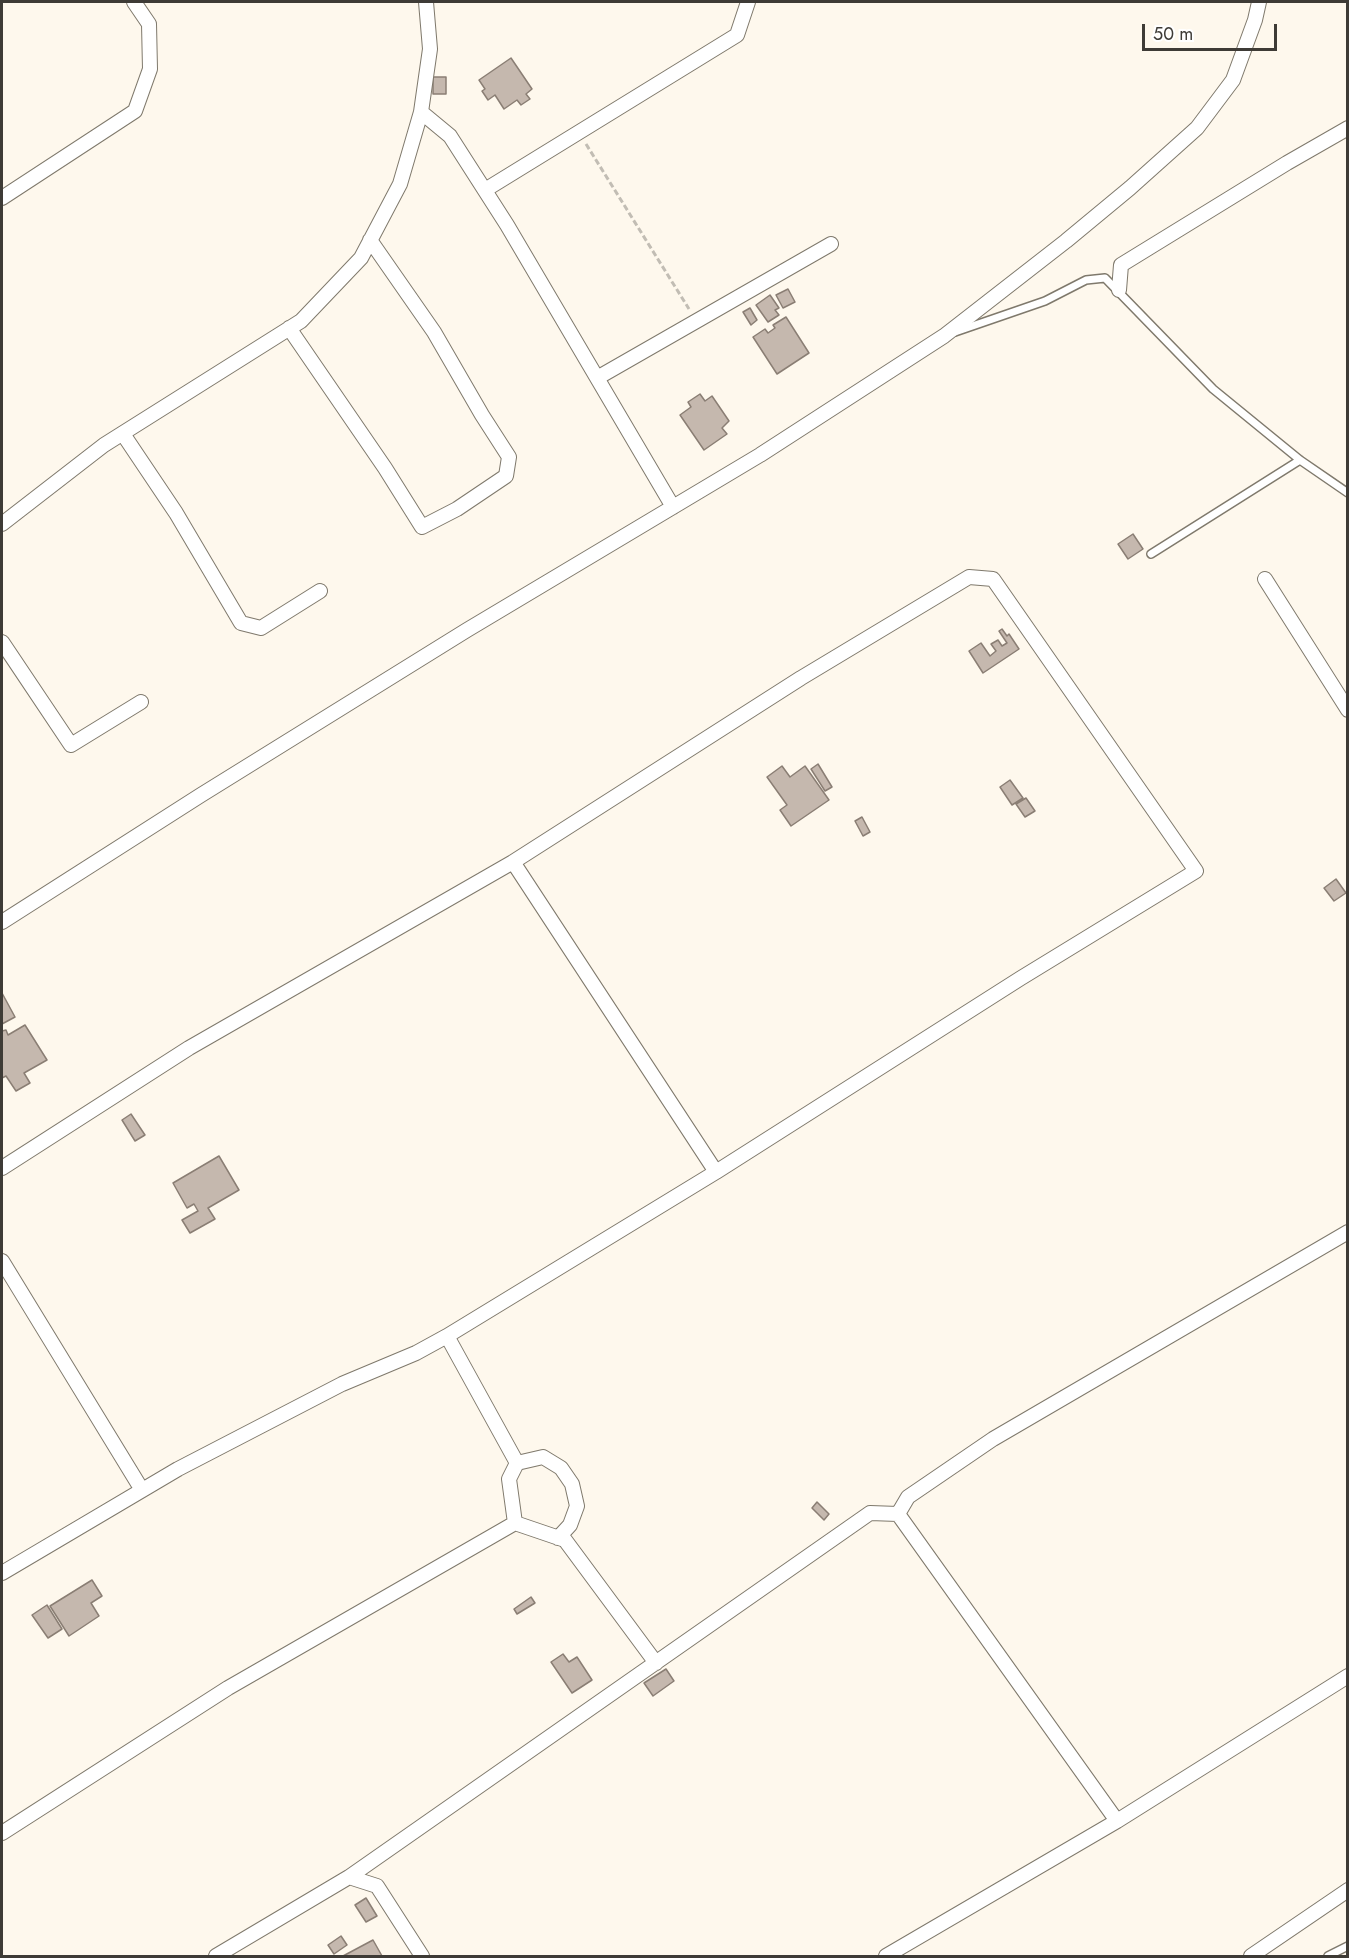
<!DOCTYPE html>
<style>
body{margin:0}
#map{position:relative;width:1349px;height:1958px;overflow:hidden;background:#fef8ed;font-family:Jost,sans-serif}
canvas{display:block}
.frame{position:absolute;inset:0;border:3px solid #3e3b36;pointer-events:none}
.scale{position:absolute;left:1142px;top:24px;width:135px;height:27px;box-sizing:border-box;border:3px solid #3e3b36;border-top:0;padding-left:8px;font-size:18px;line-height:21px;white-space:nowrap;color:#3e3b36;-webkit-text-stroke:4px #fff;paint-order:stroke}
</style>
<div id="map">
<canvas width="1349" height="1958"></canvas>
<div class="frame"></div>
<div class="scale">50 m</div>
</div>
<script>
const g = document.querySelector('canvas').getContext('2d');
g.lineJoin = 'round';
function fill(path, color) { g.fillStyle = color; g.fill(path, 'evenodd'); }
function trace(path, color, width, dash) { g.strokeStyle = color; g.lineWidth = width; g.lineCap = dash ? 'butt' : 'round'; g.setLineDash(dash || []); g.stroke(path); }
const building = new Path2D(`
 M 511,58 L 532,89 L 526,94 L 530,99 L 521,105 L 517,100 L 504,109 L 495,95 L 488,100 L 482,91 L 485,89 L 479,80 Z
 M 433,77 L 446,77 L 446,94 L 433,94 Z
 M 788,289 L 795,302 L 783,308 L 776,295 Z
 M 770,295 L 779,308 L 775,310 L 779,315 L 768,322 L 756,305 Z
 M 750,308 L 757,320 L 751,325 L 743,312 Z
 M 786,317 L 809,353 L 777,374 L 753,337 L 765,329 L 768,333 L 775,328 L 773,325 Z
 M 700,394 L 705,401 L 712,396 L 729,421 L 722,428 L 727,434 L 704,450 L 680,415 L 691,407 L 688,402 Z
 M 1133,534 L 1143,549 L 1128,559 L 1118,544 Z
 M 1002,629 L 1007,636 L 1009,634 L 1019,649 L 983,673 L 969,651 L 981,643 L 990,656 L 996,651 L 991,644 L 998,640 L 1002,646 L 1007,643 L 999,631 Z
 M 818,764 L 832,787 L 825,791 L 811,769 Z
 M 782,766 L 790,777 L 805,766 L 829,800 L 791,826 L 780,810 L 787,805 L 767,777 Z
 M 1010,780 L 1023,798 L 1012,805 L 1000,787 Z
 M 1026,798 L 1035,811 L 1025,817 L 1016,804 Z
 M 862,817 L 870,832 L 863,836 L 855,821 Z
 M 1336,879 L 1346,893 L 1334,901 L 1324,888 Z
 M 2,993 L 15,1017 L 2,1024 Z
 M 25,1025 L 47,1060 L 24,1073 L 30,1083 L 16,1091 L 6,1076 L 2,1078 L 2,1031 L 6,1030 L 8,1035 Z
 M 131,1114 L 145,1135 L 135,1141 L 122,1120 Z
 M 219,1156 L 239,1190 L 208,1208 L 215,1219 L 190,1233 L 182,1220 L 198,1211 L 194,1204 L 187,1208 L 173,1183 Z
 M 817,1502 L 829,1514 L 824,1520 L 812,1508 Z
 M 92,1580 L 102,1596 L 91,1603 L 99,1616 L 69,1636 L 50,1606 Z
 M 531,1597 L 535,1603 L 517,1614 L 514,1609 Z
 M 47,1605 L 62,1629 L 48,1638 L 32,1615 Z
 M 563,1654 L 569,1662 L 577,1657 L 592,1680 L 572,1693 L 551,1662 Z
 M 666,1669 L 674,1681 L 653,1696 L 644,1683 Z
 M 366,1898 L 377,1916 L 366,1922 L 355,1905 Z
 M 341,1936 L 347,1945 L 334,1954 L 328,1945 Z
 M 373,1940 L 382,1956 L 343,1956 Z`);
fill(building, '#c5b8ae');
trace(building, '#8a7e74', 1.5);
const lane = new Path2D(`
 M 955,332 L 1045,301 L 1086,280 L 1105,278 L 1213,389 L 1300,460 L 1348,493
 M 1151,554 L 1300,460
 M 1328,1956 L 1348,1946`);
const street = new Path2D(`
 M 421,112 L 450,136 L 507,225 L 673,507
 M 485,190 L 737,35 L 748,2
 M 2,198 L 135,111 L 150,69 L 149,24 L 134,2
 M 1119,290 L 1121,265 L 1287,163 L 1348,128
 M 289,328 L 385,468 L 422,527 L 457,509 L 506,476 L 509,457 L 482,415 L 434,332 L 370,240
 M 597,378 L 831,244
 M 123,434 L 176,513 L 241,623 L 261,628 L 320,591
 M 2,524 L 104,445 L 301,321 L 361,258 L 400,184 L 421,112 L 430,49 L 426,2
 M 1265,579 L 1348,710
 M 2,642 L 71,745 L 141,702
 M 513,862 L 801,678 L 969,577 L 993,579 L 1196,871 L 1021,978 L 716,1172
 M 2,922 L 201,795 L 467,630 L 760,455 L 944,336 L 1066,241 L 1130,188 L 1197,128 L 1233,80 L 1255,20 L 1259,2
 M 2,1168 L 189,1048 L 513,862 L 716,1172 L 447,1336
 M 2,1261 L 142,1490
 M 515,1523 L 509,1479 L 517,1463 L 543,1457 L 561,1468 L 572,1484 L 577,1506 L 570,1525 L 558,1538
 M 2,1573 L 178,1469 L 342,1384 L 416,1353 L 447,1336 L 517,1463
 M 1117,1821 L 898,1514 L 908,1497 L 993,1439 L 1348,1232
 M 2,1833 L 228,1688 L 515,1523 L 565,1540 L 656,1663
 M 349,1877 L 870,1513 L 898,1514
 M 216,1956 L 349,1877 L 377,1886 L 422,1956
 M 886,1956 L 1117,1821 L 1348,1676
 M 1251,1956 L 1348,1890`);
trace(lane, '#7f796c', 10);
trace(street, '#7f796c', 16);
trace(new Path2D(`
 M 586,144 L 689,309`), '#c2bdb4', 3, [6, 3]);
trace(lane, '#fff', 7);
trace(street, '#fff', 14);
</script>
